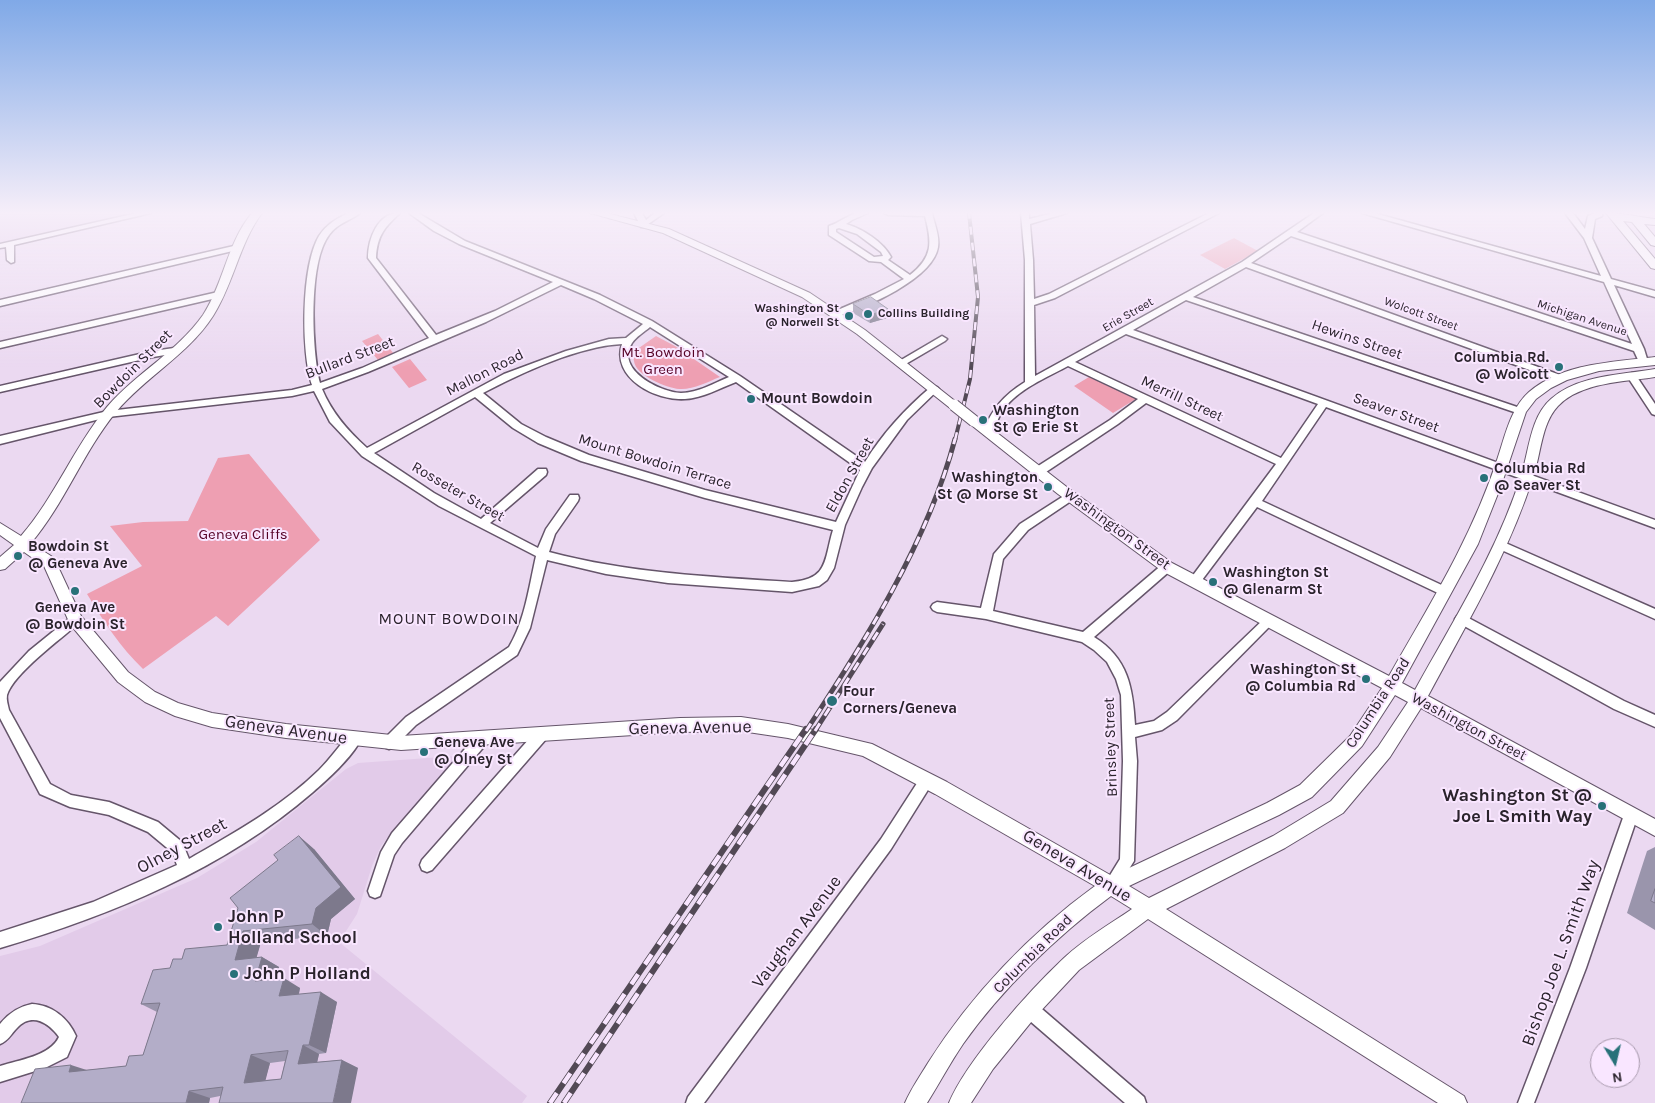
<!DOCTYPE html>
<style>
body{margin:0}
#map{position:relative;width:1655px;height:1103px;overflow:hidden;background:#ebd9f1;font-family:Karla,sans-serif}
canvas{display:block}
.north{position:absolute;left:1590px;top:1038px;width:50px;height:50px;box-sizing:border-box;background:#f9e6ff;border:1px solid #a698ab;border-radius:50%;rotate:171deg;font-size:14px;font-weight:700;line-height:20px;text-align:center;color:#2a232c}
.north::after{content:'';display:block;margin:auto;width:18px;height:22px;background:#287179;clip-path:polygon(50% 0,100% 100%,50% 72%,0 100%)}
</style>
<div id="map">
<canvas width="1655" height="1103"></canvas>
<div class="north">N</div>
</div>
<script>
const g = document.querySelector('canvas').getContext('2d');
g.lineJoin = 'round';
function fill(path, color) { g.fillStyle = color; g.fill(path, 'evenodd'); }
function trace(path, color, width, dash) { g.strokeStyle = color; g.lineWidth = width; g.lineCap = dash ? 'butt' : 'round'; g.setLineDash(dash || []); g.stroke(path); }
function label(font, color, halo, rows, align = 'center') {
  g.font = font + ' Karla,sans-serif'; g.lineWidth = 4; g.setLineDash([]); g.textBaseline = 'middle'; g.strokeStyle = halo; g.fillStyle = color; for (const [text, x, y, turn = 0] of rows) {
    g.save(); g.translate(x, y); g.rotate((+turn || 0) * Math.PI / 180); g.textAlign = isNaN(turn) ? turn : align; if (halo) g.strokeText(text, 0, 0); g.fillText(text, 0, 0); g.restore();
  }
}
fill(new Path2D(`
 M 0,213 L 134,213 L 0,243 Z
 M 456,756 L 455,761 L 410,810 L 381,846 L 372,866 L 357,914 L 339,942 L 527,1096 L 522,1103 L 0,1103 L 0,956 L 40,946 L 197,878 L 256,842 L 346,769 L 358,763 Z`), '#e2cbe9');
fill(new Path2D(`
 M 1234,238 L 1258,251 L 1225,269 L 1200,255 Z
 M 378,334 L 394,354 L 378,360 L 362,341 Z
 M 656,336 L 675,346 L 720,377 C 707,382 693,390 679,389 C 667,388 635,375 634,361 C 633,358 635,353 636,350 Z
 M 410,359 L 427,380 L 409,388 L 392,367 Z
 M 1089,377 L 1136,399 L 1113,413 L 1074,386 Z
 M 249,454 L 320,540 L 228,626 L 216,616 L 143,669 C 120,647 104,622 87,594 L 142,566 L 110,526 L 143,522 L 188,521 L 218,458 Z`), '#ee9fb2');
const minor = new Path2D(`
 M 137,213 L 151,213 L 14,245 L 14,262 L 11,263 L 7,260 L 6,247 L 0,248 L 0,244 Z
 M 349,213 L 360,213 C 350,221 337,223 329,235 C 308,263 312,350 320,383 L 362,368 L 429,338 L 368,258 C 368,239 378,212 400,213 C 385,227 377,235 376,258 L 436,335 L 495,311 L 553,282 L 459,244 L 434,231 L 409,213 L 418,213 L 465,241 L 600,295 L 652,321 L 740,376 L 865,462 C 883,433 905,409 931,387 L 937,387 L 939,389 L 907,420 L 872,468 L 862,487 L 845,525 L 834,568 L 827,580 L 819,586 L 792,592 L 668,583 L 606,574 L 547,560 L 530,628 L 517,655 L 416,725 L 394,747 L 389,749 L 384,747 L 382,743 L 384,739 L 406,717 L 509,647 C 525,620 529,587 536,556 L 439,506 L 362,456 L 330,422 L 314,391 L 292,396 L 108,417 L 0,444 L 0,436 L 108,411 L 292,390 L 312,385 C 301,352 301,267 319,236 C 326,225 337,218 349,213 ZM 561,285 L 594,299 L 643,324 L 626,338 L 609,339 L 566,351 L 504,374 L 367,448 C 348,431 332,413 322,389 L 368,372 L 486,322 ZM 650,327 L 729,377 C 714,383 698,393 681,393 C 660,392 615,370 632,343 C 636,337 644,332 650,327 ZM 622,344 C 611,378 656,401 685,399 C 703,398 720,388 736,382 L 860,470 L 836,522 L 705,490 L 589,455 L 546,437 L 521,424 L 483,393 C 521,373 579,346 622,344 ZM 475,397 L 513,428 L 538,443 L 581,461 L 705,498 L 833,530 C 824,559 829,579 792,582 C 710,577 628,573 549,552 L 555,534 L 578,501 L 579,498 L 578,495 L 570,495 L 546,529 L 538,548 L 490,523 L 546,475 L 547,472 L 546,469 L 538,469 L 481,519 L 434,493 L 374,453 Z
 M 634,213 L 642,213 L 646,220 L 655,213 L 664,213 L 644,227 L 641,227 Z
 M 857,213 L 868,213 L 852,220 L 846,224 C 863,229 883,242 891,257 L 888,260 L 910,275 C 933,257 932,243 925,216 L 888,215 L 884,213 L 932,213 C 934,223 940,236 938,247 C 933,279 865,308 836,317 L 832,314 L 833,312 L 875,294 L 904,279 L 881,262 L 869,261 L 829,235 L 829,226 C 839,223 846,216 857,213 ZM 839,228 L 857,234 L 881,252 L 883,256 L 874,257 L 836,232 L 836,229 Z
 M 1021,213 L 1029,213 L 1029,219 L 1054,213 L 1067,213 L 1030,224 L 1033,260 L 1034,299 L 1049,294 L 1209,213 L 1219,213 L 1055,298 L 1034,305 L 1035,376 L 1242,262 L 1314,213 L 1323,213 L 1297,232 L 1632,344 L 1604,282 L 1362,213 L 1374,213 L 1601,276 L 1584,238 L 1565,213 L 1573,213 L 1585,229 L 1588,216 L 1595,213 L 1602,213 L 1602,216 L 1595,219 L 1592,238 L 1611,279 L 1655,291 L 1655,297 L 1614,285 L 1644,349 L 1648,362 L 1646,364 L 1640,364 L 1634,351 L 1291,236 L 1251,263 L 1563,376 L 1565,378 L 1560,381 L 1557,380 L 1246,267 L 1193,297 L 1523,409 L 1525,411 L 1523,413 L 1520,414 L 1186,300 L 1133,330 L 1655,520 L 1655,528 L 1326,407 L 1262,501 L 1448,588 L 1450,591 L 1448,594 L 1440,594 L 1257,507 L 1199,584 L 1191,584 L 1189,581 L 1191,578 L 1276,464 L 1146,403 L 1118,424 L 1043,474 L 1035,474 L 1034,471 L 1035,468 L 1110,420 L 1138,399 L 1068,366 C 1046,378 1018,389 1003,410 C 998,417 996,426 992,434 L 984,434 L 983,432 C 992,409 1004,395 1025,382 L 1025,260 ZM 1126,334 L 1318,404 L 1281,458 L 1075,362 Z
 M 238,245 L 242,247 L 241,249 L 0,306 L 0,300 Z
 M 218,292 L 221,293 L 221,297 L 0,348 L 0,342 Z
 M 942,336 L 947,339 L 945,341 L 904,365 L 901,366 L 896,363 Z
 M 174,348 L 177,349 L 177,353 L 153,357 L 0,392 L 0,386 L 153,351 Z
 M 1632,373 L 1635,374 L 1655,404 L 1655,415 L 1652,414 L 1627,376 Z
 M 1070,492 L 1074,493 L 1075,496 L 1074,499 L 1028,530 L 1003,559 L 993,611 L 1083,632 L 1163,564 L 1171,564 L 1173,567 L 1171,570 L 1094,637 C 1128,658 1133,688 1135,725 L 1154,721 L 1167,712 L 1265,618 L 1269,616 L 1273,618 L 1275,621 L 1177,720 L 1162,730 L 1135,737 L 1137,761 L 1134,861 L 1116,890 L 1111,892 L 1106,890 L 1104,885 L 1120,859 L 1123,761 L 1121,695 L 1116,679 L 1107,662 L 1094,650 L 1082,642 L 986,619 L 937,612 L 933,610 L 931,607 L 933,604 L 937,602 L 981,608 L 994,554 L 1020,524 Z
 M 1501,541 L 1655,609 L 1655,619 L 1497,548 L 1495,545 L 1497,542 Z
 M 1461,614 L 1624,701 L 1655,715 L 1655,727 L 1614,709 L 1457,622 L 1455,619 L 1457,616 Z
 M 75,615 L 79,617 L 81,620 L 79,623 C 62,638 13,674 7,695 C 6,700 8,705 9,710 L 50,784 L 71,795 L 109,802 L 158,822 L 182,842 L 189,859 C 234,833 281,807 319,770 C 330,759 339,746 349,735 L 354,733 L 359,735 L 361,739 C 353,756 327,780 313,792 C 224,869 112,915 0,948 L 0,932 L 93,902 L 177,865 L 172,852 L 148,832 L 109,815 L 70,807 L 40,794 L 0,718 L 0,682 L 29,651 L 71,617 Z
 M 542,728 L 547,730 L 549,734 L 547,738 L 432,870 L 427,872 L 422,870 L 420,865 L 422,860 L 537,730 Z
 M 482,733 L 487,735 L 489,739 L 487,743 L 402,843 L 394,855 L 380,896 L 375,898 L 370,896 L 368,891 L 381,852 L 392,833 L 477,735 Z
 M 926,775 L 931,777 L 933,781 L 931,785 L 891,849 L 704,1103 L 686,1103 L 688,1097 L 881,839 L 921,777 Z
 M 1631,808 L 1636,810 L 1638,815 L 1586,968 L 1534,1103 L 1518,1103 L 1570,968 L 1624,815 L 1626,810 Z
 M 1029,1001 L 1035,1003 L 1144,1097 L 1146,1103 L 1125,1103 L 1023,1015 L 1021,1009 L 1023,1003 Z
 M 32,1004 C 52,1005 68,1018 76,1036 L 67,1057 L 45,1068 L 0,1082 L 0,1066 C 19,1060 50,1056 59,1037 C 49,1023 32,1012 17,1028 C 11,1034 8,1041 0,1044 L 0,1024 C 9,1013 18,1007 32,1004 Z`);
const major = new Path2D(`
 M 252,213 L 262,213 C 239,244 234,283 213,316 C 188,355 145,377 116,412 C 83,452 65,503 31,543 L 54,558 L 81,616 L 128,672 L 155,692 L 178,703 L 212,713 L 286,724 L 401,736 L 680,718 L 741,717 L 788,724 L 872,744 L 947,782 L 1112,876 L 1267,803 L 1300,785 L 1350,736 L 1382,688 L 1162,571 L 1058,494 L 970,424 L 968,421 L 970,418 L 978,418 L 1068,488 L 1172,563 L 1389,676 C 1430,604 1471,539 1497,460 C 1505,437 1510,409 1529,392 C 1563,363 1613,362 1655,357 L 1655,365 L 1599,371 L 1567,380 L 1551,388 L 1536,399 L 1526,412 L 1501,486 L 1478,544 L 1402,683 L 1415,690 C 1453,621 1497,552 1521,476 C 1529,452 1530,417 1551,399 C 1578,375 1621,375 1655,369 L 1655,377 C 1624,382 1581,382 1558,406 C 1541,424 1541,455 1533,477 C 1508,555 1466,625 1428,696 L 1655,819 L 1655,836 L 1421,708 L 1390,757 L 1343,813 L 1285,848 L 1166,909 L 1464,1096 L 1467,1103 L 1438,1103 L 1148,919 L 1079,970 L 1036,1016 L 993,1069 L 971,1103 L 949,1103 C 967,1060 1030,990 1064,958 C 1084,939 1110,924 1132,909 L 1111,896 C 1057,936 1002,989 963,1044 C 950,1063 939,1084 927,1103 L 905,1103 C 911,1089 920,1076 928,1063 C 971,995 1030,933 1095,886 L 935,794 L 863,756 L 788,738 L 741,731 L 680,732 L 401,750 L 286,738 L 212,727 L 175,716 L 145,702 L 118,682 L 70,624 L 44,566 L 24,552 L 5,569 L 0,570 L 0,557 L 14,545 L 0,535 L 0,523 L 21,536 C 55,497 74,447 107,407 C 136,373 177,352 203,315 C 224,283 227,243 252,213 ZM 1395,695 L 1408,702 L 1378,747 L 1331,801 L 1273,836 L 1149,898 L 1129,886 L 1279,815 L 1312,797 L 1362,746 Z
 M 590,213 L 606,213 L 669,229 L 810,293 L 865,330 L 960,405 L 958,408 L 950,408 L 857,334 L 802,297 L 663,233 Z
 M 1606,213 C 1623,213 1638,217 1655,219 L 1655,225 L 1644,224 L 1655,237 L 1655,246 L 1651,245 L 1632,222 L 1623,221 L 1655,259 L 1655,269 L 1651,268 Z`);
trace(minor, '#65556a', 3);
trace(major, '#65556a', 2);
fill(minor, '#fff');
fill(major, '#fff');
const railFar2 = new Path2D(`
 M 955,440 L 970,379 L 978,297 L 969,213`);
const railFar1 = new Path2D(`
 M 806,731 C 865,641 927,544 955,439
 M 815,731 L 883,624`);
const rail = new Path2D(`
 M 550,1103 L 806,729
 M 564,1103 L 816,729`);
trace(railFar2, '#524955', 4);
trace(railFar1, '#524955', 5);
trace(rail, '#524955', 6);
trace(railFar2, '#f9e6ff', 2.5, [8]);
trace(railFar1, '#f9e6ff', 3, [9]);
trace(rail, '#f9e6ff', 4.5, [12]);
const majorBridge = new Path2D(`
 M 954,405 L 974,421`);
trace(majorBridge, '#65556a', 13, []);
trace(majorBridge, '#fff', 11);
fill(new Path2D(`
 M 853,304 L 887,318 L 870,323 L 853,313 Z
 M 1655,847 L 1655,930 L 1627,913 L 1647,851 Z
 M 314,849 L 355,899 L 331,919 L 327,936 L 261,942 L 256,958 L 262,957 L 279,967 L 276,979 L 300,988 L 299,994 L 337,1002 L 326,1053 L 319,1054 L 317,1062 L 342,1060 L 358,1068 L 220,1096 L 210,1098 L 209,1103 L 21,1103 L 87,1070 L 126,1066 L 143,1055 L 157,1012 L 141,1004 L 170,968 L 182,959 L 227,945 ZM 285,1061 L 281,1079 L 265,1080 L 270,1063 Z`), '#9a95ac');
fill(new Path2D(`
 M 888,309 L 887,318 L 870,323 L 870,315 Z
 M 299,836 L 314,849 L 355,899 L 331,919 L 327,936 L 312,924 Z
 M 243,931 L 261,942 L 253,970 L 235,960 Z
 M 262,957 L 279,967 L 273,991 L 255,981 Z
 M 284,978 L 300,988 L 296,1006 L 279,996 Z
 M 321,992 L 337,1002 L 326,1053 L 309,1045 Z
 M 303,1045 L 319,1054 L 315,1072 L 298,1064 Z
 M 251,1055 L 270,1063 L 263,1090 L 244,1083 Z
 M 342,1060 L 358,1068 L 351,1103 L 333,1103 Z
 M 71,1065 L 96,1073 L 69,1072 Z
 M 189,1091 L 210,1098 L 209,1103 L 186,1103 Z`), '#7d798c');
const building = new Path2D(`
 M 871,297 L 888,309 L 870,315 L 853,304 Z
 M 299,836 L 341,887 L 316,908 L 312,924 L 243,931 L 235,960 L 262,957 L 255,981 L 284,978 L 279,996 L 321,992 L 309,1045 L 303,1045 L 298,1064 L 342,1060 L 333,1103 L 219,1103 L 223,1087 L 189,1091 L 186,1103 L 21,1103 L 35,1069 L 71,1065 L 69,1072 L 126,1066 L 129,1056 L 143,1055 L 160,1003 L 141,1004 L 153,970 L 170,968 L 173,959 L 182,959 L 185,949 L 227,945 L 238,908 L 230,898 L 278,860 L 274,855 ZM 288,1051 L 281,1079 L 244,1083 L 251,1055 Z
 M 1655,889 L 1655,903 L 1651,901 Z`);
fill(building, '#b3adc8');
trace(building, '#7d798c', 1);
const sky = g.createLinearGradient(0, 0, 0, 367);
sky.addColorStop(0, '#80a9e7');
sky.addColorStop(0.58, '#f6eef9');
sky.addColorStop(1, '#f6eef900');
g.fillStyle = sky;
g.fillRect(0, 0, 1655, 367);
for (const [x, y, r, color] of [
 [868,314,5,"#287179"],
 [849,316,5,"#287179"],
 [1559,367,5,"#287179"],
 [751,399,5,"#287179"],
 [983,420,5,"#287179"],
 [1484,478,5,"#287179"],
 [1048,487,5,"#287179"],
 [18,556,5,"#287179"],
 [1213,582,5,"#287179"],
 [75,591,5,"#287179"],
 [1366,679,5,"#287179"],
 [832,701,6,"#287179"],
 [424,752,5,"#287179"],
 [1602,806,5,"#287179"],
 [218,927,5,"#287179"],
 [234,974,5,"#287179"]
]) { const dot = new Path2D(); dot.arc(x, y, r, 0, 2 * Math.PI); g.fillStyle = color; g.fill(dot); trace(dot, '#f9e6ff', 2); }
label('bold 12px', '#2a232c', '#f9e6ff', [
 ["Washington St",839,309],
 ["@ Norwell St",839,323],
 ["Collins Building",878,314,"left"]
], 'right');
label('12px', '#2a232c', '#f9e6ff', [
 ["Wolcott Street",1421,314,20],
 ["Erie Street",1128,315,-30],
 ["Michigan Avenue",1582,318,18]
]);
label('15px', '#2a232c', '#f9e6ff', [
 ["Hewins Street",1357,340,19],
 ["Bullard Street",350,358,-21],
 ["Bowdoin Street",133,369,-45],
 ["Mallon Road",485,373,-27],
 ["Merrill Street",1182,399,25],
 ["Seaver Street",1396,413,20],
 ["Mount Bowdoin Terrace",655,462,17],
 ["Eldon Street",850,475,-61],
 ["Rosseter Street",458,492,30],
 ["Washington Street",1117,529,36],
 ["Columbia Road",1378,703,-57],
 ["Washington Street",1469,727,28],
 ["Brinsley Street",1111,747,-92],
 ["Columbia Road",1033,954,-45]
]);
label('15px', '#560226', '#f9e6ff', [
 ["Mt. Bowdoin",663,353],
 ["Green",663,370],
 ["Geneva Cliffs",243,535]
]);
label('bold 15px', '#2a232c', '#f9e6ff', [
 ["Columbia Rd.",1549,358,"right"],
 ["@ Wolcott",1549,375,"right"],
 ["Mount Bowdoin",761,399],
 ["Washington",993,411],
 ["St @ Erie St",993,428],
 ["Columbia Rd",1494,469],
 ["@ Seaver St",1494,486],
 ["Washington",1038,478,"right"],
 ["St @ Morse St",1038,495,"right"],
 ["Bowdoin St",28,547],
 ["@ Geneva Ave",28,564],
 ["Washington St",1223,573],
 ["@ Glenarm St",1223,590],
 ["Geneva Ave",75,608,"center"],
 ["@ Bowdoin St",75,625,"center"],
 ["Washington St",1356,670,"right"],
 ["@ Columbia Rd",1356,687,"right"],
 ["Four",843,692],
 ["Corners/Geneva",843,709],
 ["Geneva Ave",434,743],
 ["@ Olney St",434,760]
], 'left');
g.letterSpacing = '1px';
label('16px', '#2a232c', '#f9e6ff', [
 ["MOUNT BOWDOIN",449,619]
]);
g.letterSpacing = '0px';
label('18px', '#2a232c', '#f9e6ff', [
 ["Geneva Avenue",690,728,-1],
 ["Geneva Avenue",286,730,8],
 ["Olney Street",182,846,-28],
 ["Geneva Avenue",1077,866,31],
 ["Vaughan Avenue",797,932,-53],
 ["Bishop Joe L. Smith Way",1561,953,-70]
]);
label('bold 18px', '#2a232c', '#f9e6ff', [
 ["Washington St @",1592,796,"right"],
 ["Joe L Smith Way",1592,817,"right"],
 ["John P",228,917],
 ["Holland School",228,938],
 ["John P Holland",244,974]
], 'left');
</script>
